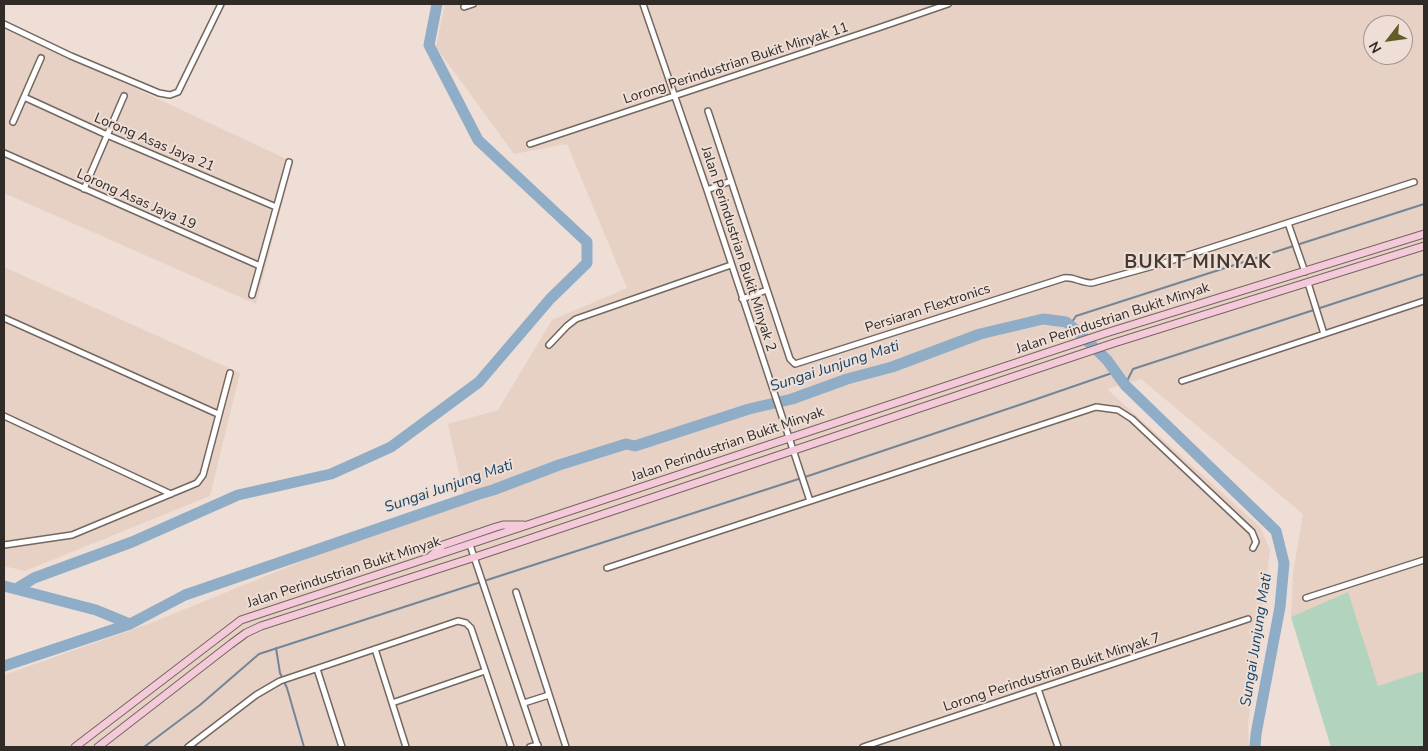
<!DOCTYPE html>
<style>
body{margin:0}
#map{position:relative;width:1428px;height:751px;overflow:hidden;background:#eeded6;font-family:"Nunito Sans",sans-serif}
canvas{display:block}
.frame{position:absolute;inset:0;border:5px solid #312b28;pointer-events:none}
.north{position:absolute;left:1363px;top:15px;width:50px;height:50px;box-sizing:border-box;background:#eeded6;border:1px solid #a29690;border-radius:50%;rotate:240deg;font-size:14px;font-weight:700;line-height:20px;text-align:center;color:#312b28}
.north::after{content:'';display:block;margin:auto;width:18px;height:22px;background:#645c28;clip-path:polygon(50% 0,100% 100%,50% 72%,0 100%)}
</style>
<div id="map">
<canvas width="1428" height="751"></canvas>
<div class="frame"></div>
<div class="north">N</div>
</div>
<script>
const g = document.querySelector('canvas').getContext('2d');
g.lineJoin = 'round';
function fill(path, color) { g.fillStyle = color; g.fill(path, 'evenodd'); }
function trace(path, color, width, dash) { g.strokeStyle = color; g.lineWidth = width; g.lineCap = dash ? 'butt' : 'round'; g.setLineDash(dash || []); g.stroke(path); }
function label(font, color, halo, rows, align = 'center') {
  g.font = font + ' "Nunito Sans",sans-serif'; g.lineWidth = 4; g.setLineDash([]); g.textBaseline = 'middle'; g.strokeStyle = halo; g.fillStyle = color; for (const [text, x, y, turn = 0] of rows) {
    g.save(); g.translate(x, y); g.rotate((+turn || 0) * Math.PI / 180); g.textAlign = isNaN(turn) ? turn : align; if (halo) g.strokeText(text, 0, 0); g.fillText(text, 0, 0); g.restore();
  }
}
fill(new Path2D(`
 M 445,4 L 1424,4 L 1424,747 L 1331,747 L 1291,617 L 1293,574 L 1303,514 L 1141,379 L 1107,389 L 1260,527 L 1270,550 L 1248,724 L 1249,747 L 4,747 L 4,675 L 151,623 L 464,495 L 448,424 L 498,410 L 552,320 L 627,288 L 567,144 L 514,154 L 436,47 ZM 1373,25 L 1403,25 L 1403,55 L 1373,55 Z
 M 4,27 L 293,162 L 256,304 L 4,193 Z
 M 4,267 L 240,373 L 210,496 L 25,571 L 4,566 Z`), '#e7d1c5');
fill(new Path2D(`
 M 1348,592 L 1378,686 L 1424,671 L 1424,747 L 1331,747 L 1291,617 Z`), '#b2d4bf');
trace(new Path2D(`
 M 1070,325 L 1076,316 L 1424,204
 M 1125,385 L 1133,369 L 1424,274
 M 276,648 L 280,673 L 287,688 L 304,747
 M 144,747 L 200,705 L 259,654 L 814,474 L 1028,402 L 1115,372`), '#738697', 2);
trace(new Path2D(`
 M 4,586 L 96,610 L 130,624
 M 16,589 L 34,578 L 132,542 L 238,495 L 331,474 L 391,447 L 479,382 L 550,299 L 587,263 L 587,242 L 478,140 L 429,45 L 437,4
 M 4,666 L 130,624 L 185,595 L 479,494 L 493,490 L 559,465 L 626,444 L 635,446 L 749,409 L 792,399 L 847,379 L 892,367 L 980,334 L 1043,319 L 1066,322 L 1076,330 L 1107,360 L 1125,385 L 1276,531 L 1284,563 L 1280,607 L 1256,734 L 1255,747`), '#8fadc7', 11);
const minor = new Path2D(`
 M 643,4 L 707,190 L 810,501
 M 464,7 L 473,4
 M 4,24 L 71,56 L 159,93 L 170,95 L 178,92 L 221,4
 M 24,97 L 107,135 L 276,207
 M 708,111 L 790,359 L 795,364 L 1064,278 C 1072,276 1081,283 1092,283 L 1164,263 L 1414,182
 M 13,122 L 41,58
 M 530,144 L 878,28 L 948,4
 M 4,153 L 260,266
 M 84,189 L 124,96
 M 707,190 L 731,181
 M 1288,223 L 1305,272
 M 1308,283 L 1324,334
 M 252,295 L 289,162
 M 742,299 L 767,290
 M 4,318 L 218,414
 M 549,345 L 567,326 L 576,319 L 731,265
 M 1182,381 L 1424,301
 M 4,416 L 171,494
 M 4,545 L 72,535 L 197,483 L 203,475 L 230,373
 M 470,545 L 538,747
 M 607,568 L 1096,407 L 1118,410 L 1132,419 L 1252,532 L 1256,542 L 1253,548
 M 516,592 L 566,747
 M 1306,598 L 1424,560
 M 375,649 L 406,747
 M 317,669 L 342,747
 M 1038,689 L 1058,747
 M 392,703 L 485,671
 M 524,703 L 549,695
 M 188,747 L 256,695 L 280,681 L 458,621 L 466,623 L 471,628 L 511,747
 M 530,747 L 538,745
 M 863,747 L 1248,619`);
const secondary = new Path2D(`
 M 431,556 L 443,545 L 496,527 L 503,525 L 523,525
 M 75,747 L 241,620 L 1106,333 L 1424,234
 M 98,747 L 231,644 L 246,633 L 261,626 L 475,557 L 1114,343 L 1424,246`);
trace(minor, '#74675f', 8);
trace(secondary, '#74675f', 9);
trace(minor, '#fff', 5);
trace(secondary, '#f4cada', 7);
label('14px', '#312b28', '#eeded6', [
 ["Lorong Perindustrian Bukit Minyak 11",736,64,-18],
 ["Lorong Asas Jaya 21",154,143,23],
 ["Lorong Asas Jaya 19",136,200,24],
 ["Jalan Perindustrian Bukit Minyak 2",738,249,72],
 ["Persiaran Flextronics",928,309,-18],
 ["Jalan Perindustrian Bukit Minyak",1113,319,-18],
 ["Jalan Perindustrian Bukit Minyak",728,445,-19],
 ["Jalan Perindustrian Bukit Minyak",344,573,-18],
 ["Lorong Perindustrian Bukit Minyak 7",1052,673,-18]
]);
label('italic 15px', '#124468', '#eeded6', [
 ["Sungai Junjung Mati",835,367,-18],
 ["Sungai Junjung Mati",449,487,-19],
 ["Sungai Junjung Mati",1257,640,-81]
]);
g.letterSpacing = '1px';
label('bold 19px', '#453932', '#eeded6', [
 ["BUKIT MINYAK",1198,263]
]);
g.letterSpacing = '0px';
</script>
